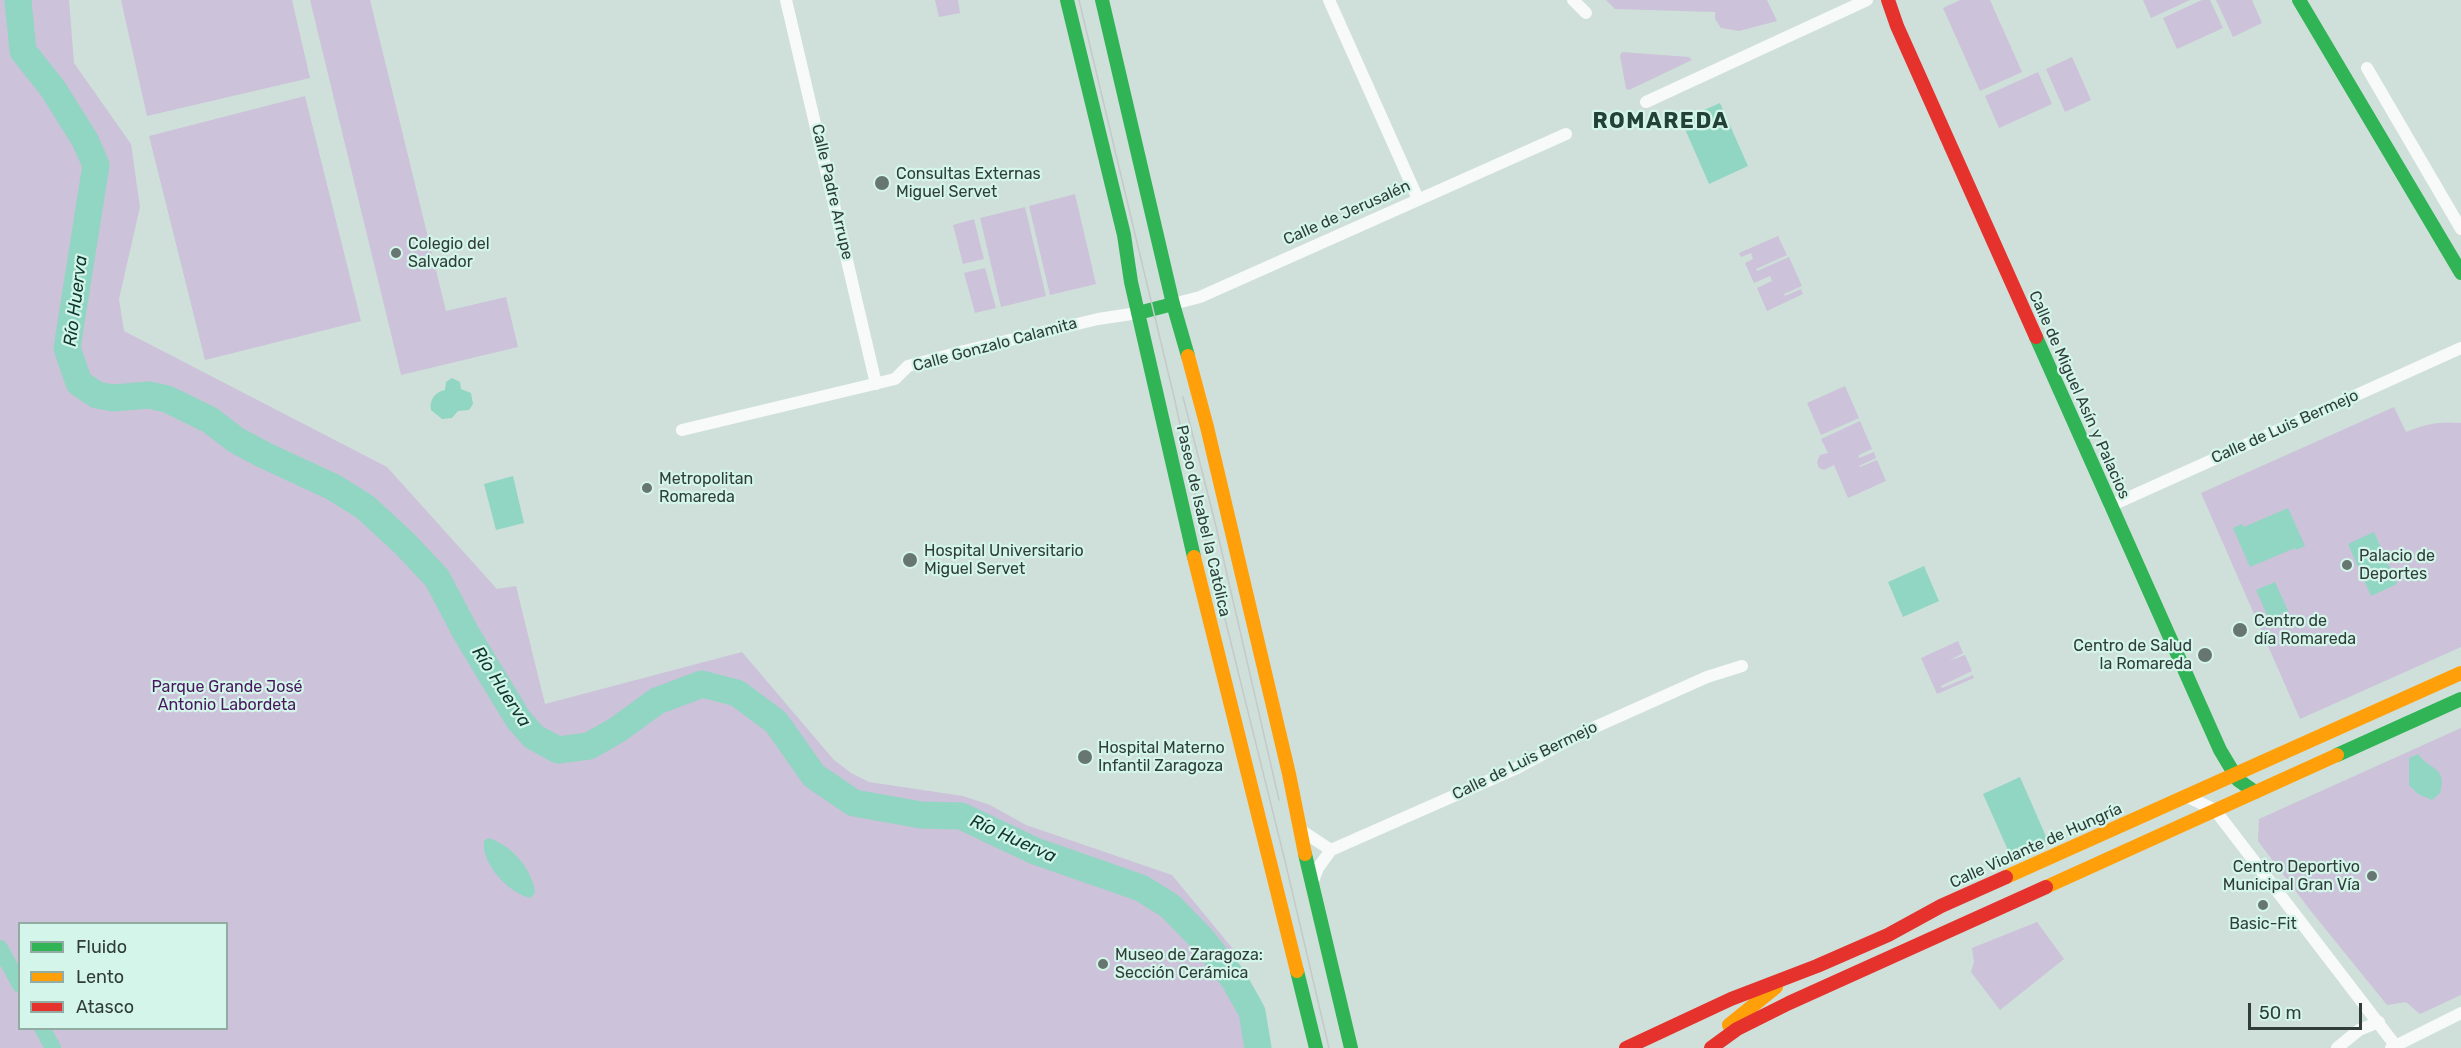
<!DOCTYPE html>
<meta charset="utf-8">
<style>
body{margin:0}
#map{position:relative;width:2461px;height:1048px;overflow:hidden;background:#cfe0da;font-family:Rubik,sans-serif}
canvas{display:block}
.legend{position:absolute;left:18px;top:922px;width:210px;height:108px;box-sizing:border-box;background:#d4f5ea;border:2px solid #92aba3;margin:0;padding:8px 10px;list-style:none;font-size:18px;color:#303d39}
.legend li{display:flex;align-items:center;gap:12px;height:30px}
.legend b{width:30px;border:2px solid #92aba3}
.scale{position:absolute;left:2248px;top:1003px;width:114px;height:27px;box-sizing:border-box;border:3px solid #303d39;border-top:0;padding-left:8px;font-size:18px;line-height:21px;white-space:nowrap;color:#303d39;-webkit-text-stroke:4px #d4f5ea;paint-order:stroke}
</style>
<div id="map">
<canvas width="2461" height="1048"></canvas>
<ul class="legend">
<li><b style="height:8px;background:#30b455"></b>Fluido</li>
<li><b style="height:8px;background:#ff9f0a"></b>Lento</li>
<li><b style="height:8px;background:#e5322d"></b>Atasco</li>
</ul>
<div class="scale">50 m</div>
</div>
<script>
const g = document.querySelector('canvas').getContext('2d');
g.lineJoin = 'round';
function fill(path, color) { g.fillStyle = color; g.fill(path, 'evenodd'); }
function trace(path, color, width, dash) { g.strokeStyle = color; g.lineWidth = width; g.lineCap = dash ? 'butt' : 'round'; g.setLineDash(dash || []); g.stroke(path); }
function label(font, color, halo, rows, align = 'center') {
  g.font = font + ' Rubik,sans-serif'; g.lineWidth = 4.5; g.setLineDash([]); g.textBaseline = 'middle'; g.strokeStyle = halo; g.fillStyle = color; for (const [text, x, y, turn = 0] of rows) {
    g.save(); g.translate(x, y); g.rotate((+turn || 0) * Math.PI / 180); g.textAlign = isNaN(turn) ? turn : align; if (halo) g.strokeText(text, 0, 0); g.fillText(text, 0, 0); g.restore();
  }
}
fill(new Path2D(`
 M 0,0 L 69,0 L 74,63 L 131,144 L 140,207 L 119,299 L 124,331 L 387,467 L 497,589 L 516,586 L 545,704 L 742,652 L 834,760 L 851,773 L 869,782 L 963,796 L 990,805 L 1026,825 L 1172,875 L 1233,949 L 1233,978 L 1252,1012 L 1258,1048 L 0,1048 ZM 1146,892 C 1173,901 1206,941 1222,965 L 1185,924 ZM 20,924 L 226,924 L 226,1028 L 20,1028 Z
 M 121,0 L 292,0 L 310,78 L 147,116 Z
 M 310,0 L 370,0 L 446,311 L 506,297 L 518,347 L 401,375 Z
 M 935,0 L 958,0 L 960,13 L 939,17 Z
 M 1606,0 L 1767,0 L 1777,21 L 1739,31 L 1721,28 L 1715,19 L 1715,12 L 1615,9 Z
 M 1960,0 L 1990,0 L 2022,72 L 1980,91 L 1943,8 Z
 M 2143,0 L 2190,0 L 2151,18 Z
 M 2202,0 L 2210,0 L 2223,28 L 2177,49 L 2163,18 Z
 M 2216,0 L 2252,0 L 2262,23 L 2233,37 Z
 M 1622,52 L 1689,57 L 1692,60 L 1629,90 L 1626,89 L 1620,56 Z
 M 2072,57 L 2091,100 L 2065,112 L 2046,69 Z
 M 2038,72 L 2052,104 L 1999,128 L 1985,96 Z
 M 305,96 L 361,321 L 205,360 L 149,136 Z
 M 1075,194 L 1096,284 L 1050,295 L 1029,206 Z
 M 1025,207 L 1046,296 L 1001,307 L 980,218 Z
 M 974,219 L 984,259 L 963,264 L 953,225 Z
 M 1778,236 L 1787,255 L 1756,269 L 1757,271 L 1789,257 L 1802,286 L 1784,294 L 1785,296 L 1801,289 L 1803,294 L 1767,311 L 1757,288 L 1772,281 L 1770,276 L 1754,283 L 1745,263 L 1753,259 L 1751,253 L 1741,257 L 1739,253 Z
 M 985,268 L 996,308 L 975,313 L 964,273 Z
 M 1845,386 L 1859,418 L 1821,435 L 1807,403 Z
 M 2394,407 L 2406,432 C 2424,424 2441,421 2461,423 L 2461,647 L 2300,719 L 2201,493 Z
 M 1860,421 L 1872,449 L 1859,455 L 1859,458 L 1874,452 L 1876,458 L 1859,466 L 1860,467 L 1877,460 L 1886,481 L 1848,498 L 1834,465 L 1824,470 L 1819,468 L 1817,462 L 1820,455 L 1828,453 L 1821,439 Z
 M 1958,641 L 1963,653 L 1949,661 L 1965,655 L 1972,671 L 1941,686 L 1942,688 L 1973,675 L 1974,678 L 1937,694 L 1921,658 Z
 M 2461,728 L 2461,995 L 2420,1014 L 2406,1002 L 2387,1005 L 2310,910 L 2258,841 L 2259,819 Z
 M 2037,922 L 2064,959 L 2000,1010 L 1971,972 L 1974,962 L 1972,948 Z`), '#ccc2d9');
fill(new Path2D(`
 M 1720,103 L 1748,166 L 1709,184 L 1681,120 Z
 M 452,378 L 460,382 L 461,389 L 471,393 L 473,404 L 469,410 L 458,411 L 452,418 L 442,419 L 431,410 C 429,400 435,392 445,390 L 446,382 Z
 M 513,476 L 524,523 L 496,530 L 484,484 Z
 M 2288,508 L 2305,546 L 2296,550 L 2295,548 L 2250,567 L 2233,528 L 2242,524 L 2244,527 Z
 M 2374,532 L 2397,584 L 2371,596 L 2348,544 Z
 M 1924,566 L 1939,601 L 1903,617 L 1888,582 Z
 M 2275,582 L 2288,611 L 2269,619 L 2256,590 Z
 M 2418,754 C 2429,770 2448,767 2440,793 L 2432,800 L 2418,794 L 2409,785 L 2409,758 Z
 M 2020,777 L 2048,841 L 2011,857 L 1983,794 Z
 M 488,838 C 511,844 533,870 535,893 L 530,898 C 509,893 481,864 484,841 Z`), '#91d6c2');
trace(new Path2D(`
 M 0,948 L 20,985
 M 42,1028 L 53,1048`), '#91d6c2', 16);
trace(new Path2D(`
 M 18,0 L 23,51 L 53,89 L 85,140 L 96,165 L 67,348 L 79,383 L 97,395 L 113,398 L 149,395 L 167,399 L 210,420 L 236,440 L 264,455 L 333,487 L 365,507 L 404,543 L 437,578 L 466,633 L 518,719 L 534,737 L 558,750 L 589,746 L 617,730 L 657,701 L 702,684 L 737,693 L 776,722 L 814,776 L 854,803 L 921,815 L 961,816 L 1035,851 L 1141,888 L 1170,906 L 1202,939 L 1233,978 L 1252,1012 L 1258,1048`), '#91d6c2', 27);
trace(new Path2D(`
 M 786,0 L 876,384
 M 1329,0 L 1418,199
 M 1573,0 L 1586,13
 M 2367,68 L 2461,229
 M 1646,102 L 1867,0
 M 1173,304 L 1200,297 L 1566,134
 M 682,430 L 895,379 L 908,366 L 964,351 L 1098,319 L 1138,313
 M 2110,506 L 2461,348
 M 2188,797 L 2215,810 L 2395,1045
 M 1302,831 L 1331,850
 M 1312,884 L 1318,868 L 1331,850 L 1517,768 L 1584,732 L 1707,677 L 1742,666
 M 2337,1048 L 2359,1030 L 2379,1022
 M 2391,1048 L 2461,1013`), '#f8faf9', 12);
trace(new Path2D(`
 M 1067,0 L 1124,235 L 1131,282 L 1194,557
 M 1102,0 L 1173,304 L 1188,356
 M 2299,0 L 2461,273
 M 1138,313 L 1173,304
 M 2036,337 L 2220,750 L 2238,780 L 2255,792
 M 2337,755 L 2461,699
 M 1305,854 L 1351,1048
 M 1297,971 L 1316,1048`), '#30b455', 14);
trace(new Path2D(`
 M 1188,356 L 1207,427 L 1289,774 L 1305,854
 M 1194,557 L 1297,971
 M 2006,877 L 2461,673
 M 2046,887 L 2337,755
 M 1729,1025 L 1776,987`), '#ff9f0a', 14);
trace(new Path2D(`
 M 1888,0 L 1897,26 L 2036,337
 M 1626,1048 L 1731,999 L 1817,966 L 1888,935 L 1941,906 L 2006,877
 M 1711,1048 L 1737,1029 L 1789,1003 L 2046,887`), '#e5322d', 14);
trace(new Path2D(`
 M 1079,0 L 1175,401 L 1202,526 L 1285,861 L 1329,1048
 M 1183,397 L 1214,518 L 1279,800`), '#c5c9c7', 1.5);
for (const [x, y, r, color] of [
 [882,183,8,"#687671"],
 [396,253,6,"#687671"],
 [647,488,6,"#687671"],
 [910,560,8,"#687671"],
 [2347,565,6,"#687671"],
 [2240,630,8,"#687671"],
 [2205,655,8,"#687671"],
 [1085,757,8,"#687671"],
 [2372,876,6,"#687671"],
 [2263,905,6,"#687671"],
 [1103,964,6,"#687671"]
]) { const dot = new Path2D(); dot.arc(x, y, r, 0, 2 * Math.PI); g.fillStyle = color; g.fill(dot); trace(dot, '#d4f5ea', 2); }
label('16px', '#303d39', '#d4f5ea', [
 ["Consultas Externas",896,174],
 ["Miguel Servet",896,192],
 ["Colegio del",408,244],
 ["Salvador",408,262],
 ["Metropolitan",659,479],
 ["Romareda",659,497],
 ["Hospital Universitario",924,551],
 ["Miguel Servet",924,569],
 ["Palacio de",2359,556],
 ["Deportes",2359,574],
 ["Centro de",2254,621],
 ["día Romareda",2254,639],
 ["Centro de Salud",2192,646,"right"],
 ["la Romareda",2192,664,"right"],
 ["Hospital Materno",1098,748],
 ["Infantil Zaragoza",1098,766],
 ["Centro Deportivo",2360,867,"right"],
 ["Municipal Gran Vía",2360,885,"right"],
 ["Basic-Fit",2263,924,"center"],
 ["Museo de Zaragoza:",1115,955],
 ["Sección Cerámica",1115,973]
], 'left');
label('16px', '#303d39', '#d4f5ea', [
 ["Calle Padre Arrupe",832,192,77],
 ["Calle de Jerusalén",1347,213,-24],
 ["Calle Gonzalo Calamita",995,345,-15],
 ["Calle de Miguel Asín y Palacios",2079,395,66],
 ["Calle de Luis Bermejo",2285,427,-24],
 ["Paseo de Isabel la Católica",1203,521,77],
 ["Calle de Luis Bermejo",1525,761,-26],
 ["Calle Violante de Hungría",2036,846,-24]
]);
label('16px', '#4a175f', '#d4f5ea', [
 ["Parque Grande José",227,687],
 ["Antonio Labordeta",227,705]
]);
label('italic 18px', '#0d382d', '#d4f5ea', [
 ["Río Huerva",76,301,-83],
 ["Río Huerva",501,687,57],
 ["Río Huerva",1013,839,24]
]);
g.letterSpacing = '1.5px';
label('bold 22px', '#244138', '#d4f5ea', [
 ["ROMAREDA",1661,122]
]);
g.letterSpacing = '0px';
</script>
